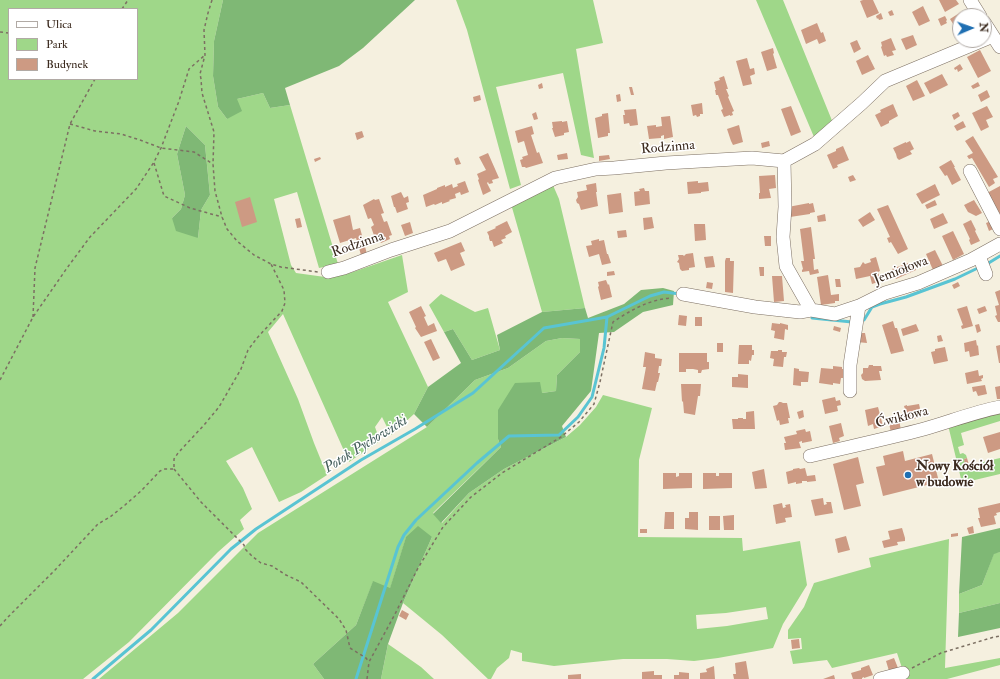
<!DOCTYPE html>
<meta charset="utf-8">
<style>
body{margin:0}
#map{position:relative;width:1000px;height:679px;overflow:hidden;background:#f5f0df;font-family:"IM FELL Double Pica",serif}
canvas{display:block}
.legend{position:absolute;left:8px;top:8px;width:130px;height:72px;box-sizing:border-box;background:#fff;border:1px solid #b1aaa5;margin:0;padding:5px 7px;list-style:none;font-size:12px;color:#3b2a1e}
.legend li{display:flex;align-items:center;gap:8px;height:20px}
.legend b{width:20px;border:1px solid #b1aaa5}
.north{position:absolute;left:952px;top:8px;width:40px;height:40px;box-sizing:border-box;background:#fff;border:1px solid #b1aaa5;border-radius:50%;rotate:88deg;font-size:11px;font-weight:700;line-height:16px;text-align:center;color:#3b2a1e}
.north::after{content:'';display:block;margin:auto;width:14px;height:18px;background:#1f6fb2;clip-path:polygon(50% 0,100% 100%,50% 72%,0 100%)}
</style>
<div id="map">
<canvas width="1000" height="679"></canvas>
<ul class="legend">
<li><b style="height:5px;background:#fff"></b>Ulica</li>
<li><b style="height:11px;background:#9fd789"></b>Park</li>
<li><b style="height:11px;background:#cd9a83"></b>Budynek</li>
</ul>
<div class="north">N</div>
</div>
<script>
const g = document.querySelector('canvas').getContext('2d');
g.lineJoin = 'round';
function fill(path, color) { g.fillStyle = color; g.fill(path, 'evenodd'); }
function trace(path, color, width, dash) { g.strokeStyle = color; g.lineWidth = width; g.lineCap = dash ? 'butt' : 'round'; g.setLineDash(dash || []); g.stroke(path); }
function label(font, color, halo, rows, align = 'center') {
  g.font = font + ' "IM FELL Double Pica",serif'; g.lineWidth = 3; g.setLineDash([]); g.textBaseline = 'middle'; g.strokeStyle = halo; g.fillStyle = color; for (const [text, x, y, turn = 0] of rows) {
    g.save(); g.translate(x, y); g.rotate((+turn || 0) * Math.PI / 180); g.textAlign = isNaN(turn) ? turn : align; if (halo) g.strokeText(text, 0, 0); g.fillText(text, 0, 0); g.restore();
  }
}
fill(new Path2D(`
 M 0,0 L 223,0 L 214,41 L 213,76 L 218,107 L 227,119 L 237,99 L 263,93 L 270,108 L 290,105 L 338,264 L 319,268 L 297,192 L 274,199 L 291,265 L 296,273 L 325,277 L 350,273 L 402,255 L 408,292 L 388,302 L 428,387 L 414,414 L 391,435 L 382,417 L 375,427 L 380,441 L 349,462 L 283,314 L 268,332 L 298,399 L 314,443 L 327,475 L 301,492 L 279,502 L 252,447 L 226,461 L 243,488 L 252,509 L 240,520 L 244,529 L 218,552 L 129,642 L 83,679 L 0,679 ZM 9,9 L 137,9 L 137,79 L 9,79 ZM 186,126 L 205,145 L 210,195 L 201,210 L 198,238 L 172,218 L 181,209 L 185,195 L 177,154 Z
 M 456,0 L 593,0 L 603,43 L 576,49 L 594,158 L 581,155 L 563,73 L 496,87 L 521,185 L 510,189 L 467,30 Z
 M 756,0 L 783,0 L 833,123 L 814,137 Z
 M 552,183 L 559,199 L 585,308 L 542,312 L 511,204 Z
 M 441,294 L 475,312 L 488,308 L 500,350 L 472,360 L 453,329 L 444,332 L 429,305 Z
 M 562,338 L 580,339 L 580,352 L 557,375 L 556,391 L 542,393 L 498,439 L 501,447 L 433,513 L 442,523 L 469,493 L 504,469 L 566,437 L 580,425 L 596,407 L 603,395 L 652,408 L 639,460 L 638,537 L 742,538 L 743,551 L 800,541 L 807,585 L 783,624 L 773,648 L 718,658 L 694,661 L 667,659 L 623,659 L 554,666 L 522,661 L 522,653 L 511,650 L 509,658 L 497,668 L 491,679 L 488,679 L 442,635 L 403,603 L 432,537 L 406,538 L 390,589 L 373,582 L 356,625 L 313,664 L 324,679 L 99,679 L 178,613 L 258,533 L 427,427 L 475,380 L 508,368 L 546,341 ZM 766,607 L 768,619 L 727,626 L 697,629 L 696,615 L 726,613 Z
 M 1000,409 L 1000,421 L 961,433 L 964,445 L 958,447 L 960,454 L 963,453 L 966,455 L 967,458 L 964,459 L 966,466 L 1000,458 L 1000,474 L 962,483 L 948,425 Z
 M 949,539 L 945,668 L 1000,658 L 1000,665 L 947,679 L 896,679 L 905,677 L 897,653 L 832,668 L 827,660 L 793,664 L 790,651 L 802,649 L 801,638 L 788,639 L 788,630 L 804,607 L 814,583 L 871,567 L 869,558 Z
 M 1000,552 L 1000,603 L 959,613 L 959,594 L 982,585 L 994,553 Z
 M 388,644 L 421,667 L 434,679 L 381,679 Z`), '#9fd789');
fill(new Path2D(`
 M 223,0 L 415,0 L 363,48 L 339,66 L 285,88 L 290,105 L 270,108 L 263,93 L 237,99 L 242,111 L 227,119 L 218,107 L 213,76 L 214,41 Z
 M 186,126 L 205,145 L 210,195 L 201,210 L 198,238 L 176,231 L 172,218 L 181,209 L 185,195 L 177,154 Z
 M 663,288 L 674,291 L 673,305 L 643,312 L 614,332 L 599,333 L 591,391 L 562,426 L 566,437 L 504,469 L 469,493 L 441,523 L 433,514 L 501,447 L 498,439 L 498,410 L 515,383 L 540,382 L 542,393 L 556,391 L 557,375 L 580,352 L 580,339 L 562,338 L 546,341 L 508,368 L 475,380 L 427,427 L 414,414 L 428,387 L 461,363 L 444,332 L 453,329 L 472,360 L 500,350 L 497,335 L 542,312 L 585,308 L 588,318 L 624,304 L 641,290 Z
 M 418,526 L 432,537 L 403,603 L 388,644 L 381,679 L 324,679 L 313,664 L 356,625 L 373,581 L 390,588 L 406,537 Z
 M 1000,528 L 1000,552 L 994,554 L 982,585 L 959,594 L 962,537 Z
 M 1000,603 L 1000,628 L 958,637 L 959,613 Z`), '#7fb875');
trace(new Path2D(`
 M 987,264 L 1000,256
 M 812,318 L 852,322
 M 864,320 L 872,307 L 880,304 L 906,297 L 955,279 L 980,267
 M 93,679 L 151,630 L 231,549 L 256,529 L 361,460 L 415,429 L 473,393 L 544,328 L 607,317 L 650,296 L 664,292 L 680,294
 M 356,679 L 398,547 L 404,535 L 416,520 L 477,463 L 509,436 L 559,435 L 578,417 L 592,397 L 604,348 L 607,317`), '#59c4d3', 3);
fill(new Path2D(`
 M 863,0 L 873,0 L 879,13 L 867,18 L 860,1 Z
 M 939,0 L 956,0 L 959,4 L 945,12 Z
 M 923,6 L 930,21 L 919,26 L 912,12 Z
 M 892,10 L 894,15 L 890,16 L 888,12 Z
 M 961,12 L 964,16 L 960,16 L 960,35 L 950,19 Z
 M 881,13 L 883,19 L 879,20 L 878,18 L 877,19 L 876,16 Z
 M 945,16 L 947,20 L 946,21 L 947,23 L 941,26 L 938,19 Z
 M 817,23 L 821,33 L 823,32 L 826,41 L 819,44 L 817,39 L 806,44 L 801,30 Z
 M 913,35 L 917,45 L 906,50 L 901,39 Z
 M 891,38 L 896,50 L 892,51 L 894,55 L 887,57 L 886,55 L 884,56 L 881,47 L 882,46 L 881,42 Z
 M 857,40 L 861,49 L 854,53 L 850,43 Z
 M 773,48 L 774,53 L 773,54 L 777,68 L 767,71 L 761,52 Z
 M 980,50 L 991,71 L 978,78 L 967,57 Z
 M 868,55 L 875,69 L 862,75 L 856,61 Z
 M 747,58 L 750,69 L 754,68 L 755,74 L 750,76 L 752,84 L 743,86 L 736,61 Z
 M 960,64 L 963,69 L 958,72 L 957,69 L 955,70 L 954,68 Z
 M 942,74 L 948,85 L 930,94 L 924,83 Z
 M 724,76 L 728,89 L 726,89 L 729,96 L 728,97 L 734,111 L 732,112 L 733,115 L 730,116 L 730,115 L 724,117 L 721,110 L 723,109 L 718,95 L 716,95 L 715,90 L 716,90 L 714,82 L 720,80 L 719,78 Z
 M 917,80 L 925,96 L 913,101 L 906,86 Z
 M 978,82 L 980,86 L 973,89 L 971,86 Z
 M 542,83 L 543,88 L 539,89 L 538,85 Z
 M 629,87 L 632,87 L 634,95 L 631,95 Z
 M 987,90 L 990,97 L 981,102 L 978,95 Z
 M 620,94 L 621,101 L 617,102 L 616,95 Z
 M 480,95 L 481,100 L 474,102 L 473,97 Z
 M 702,103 L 703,114 L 700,114 L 700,116 L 697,117 L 696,115 L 693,116 L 691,105 Z
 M 893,104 L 898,116 L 889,121 L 889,123 L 881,127 L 875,115 L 881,112 L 880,110 Z
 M 791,106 L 801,132 L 791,136 L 781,109 Z
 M 987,106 L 993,117 L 986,120 L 989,127 L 981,131 L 972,113 Z
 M 636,109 L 638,125 L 630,126 L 629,123 L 624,124 L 623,115 L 625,115 L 624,110 Z
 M 536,112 L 538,119 L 534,120 L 532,114 Z
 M 958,112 L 960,116 L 954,120 L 952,115 Z
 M 608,113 L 610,133 L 608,133 L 608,136 L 598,138 L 595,118 L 602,116 L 602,114 Z
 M 670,116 L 673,137 L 664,139 L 664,135 L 661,136 L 661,138 L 649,139 L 647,126 L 656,125 L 656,127 L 662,126 L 661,117 Z
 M 562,121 L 562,122 L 567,121 L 569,132 L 564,133 L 564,135 L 555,137 L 552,128 L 553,128 L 552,122 Z
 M 963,121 L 966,127 L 957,131 L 954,126 Z
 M 739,125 L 743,142 L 733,145 L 731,141 L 727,129 Z
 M 532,126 L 534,134 L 531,135 L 537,153 L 539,152 L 543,163 L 526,168 L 525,167 L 522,167 L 520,160 L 523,159 L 522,157 L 528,155 L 524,141 L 518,143 L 515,131 Z
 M 362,131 L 364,137 L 357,140 L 355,133 Z
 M 973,136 L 998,177 L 993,179 L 995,183 L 989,187 L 972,158 L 969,159 L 967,156 L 973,153 L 965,141 Z
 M 769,141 L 770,146 L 762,148 L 761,143 Z
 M 910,141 L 914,149 L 910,151 L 912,154 L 899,160 L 897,158 L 896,154 L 893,148 L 906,142 L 906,143 Z
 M 843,146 L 849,160 L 837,165 L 838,167 L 833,169 L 827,155 L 836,151 L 836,149 Z
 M 488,153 L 499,178 L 492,180 L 493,183 L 489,184 L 488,182 L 487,183 L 491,191 L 483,195 L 478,180 L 479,179 L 477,174 L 486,170 L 479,157 Z
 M 567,153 L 568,159 L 558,160 L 557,155 Z
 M 609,155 L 610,159 L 599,161 L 599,156 Z
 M 320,157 L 321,159 L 315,162 L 314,159 Z
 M 458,157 L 461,164 L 456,165 L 454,159 Z
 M 951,160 L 955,167 L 954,167 L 961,180 L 952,185 L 947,175 L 945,176 L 939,167 Z
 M 775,175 L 776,188 L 769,189 L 771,198 L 759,199 L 759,193 L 760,193 L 759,176 Z
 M 853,175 L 856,180 L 850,182 L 848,177 Z
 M 465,181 L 469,192 L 461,195 L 460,192 L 455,194 L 456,198 L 449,200 L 450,201 L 442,204 L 442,202 L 435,205 L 434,204 L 426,207 L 423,195 L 437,189 L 437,188 L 445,185 L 445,187 L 452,184 L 453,188 L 458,186 L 457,184 Z
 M 698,181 L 698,183 L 708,182 L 709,191 L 701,192 L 701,193 L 688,194 L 687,182 Z
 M 596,183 L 597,192 L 596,192 L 598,206 L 581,210 L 579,204 L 577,203 L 576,200 L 578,197 L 577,192 L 587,190 L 586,185 Z
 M 935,184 L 940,195 L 922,204 L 916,194 Z
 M 1000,186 L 1000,213 L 997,214 L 987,193 Z
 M 644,188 L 645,191 L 649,191 L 650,204 L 635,206 L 634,192 L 640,191 L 639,189 Z
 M 401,192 L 404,198 L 408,196 L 409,202 L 406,203 L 408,209 L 397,213 L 395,207 L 394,207 L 391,196 Z
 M 621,193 L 623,212 L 609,214 L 607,195 Z
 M 250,197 L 257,222 L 242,227 L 235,202 Z
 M 374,199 L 375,200 L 379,199 L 384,213 L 381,214 L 384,222 L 387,221 L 392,235 L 389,236 L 390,239 L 381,243 L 379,239 L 376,241 L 371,227 L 374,225 L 371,218 L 368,219 L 363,205 Z
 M 935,200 L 937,205 L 927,209 L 925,205 Z
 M 974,200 L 982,213 L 976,216 L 968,212 L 964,205 Z
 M 809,203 L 809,204 L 813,203 L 815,212 L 810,213 L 810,214 L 790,217 L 788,207 Z
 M 888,205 L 908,249 L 898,254 L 891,242 L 889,243 L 887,238 L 890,237 L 877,209 Z
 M 870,212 L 875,220 L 863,227 L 858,220 Z
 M 943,213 L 948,223 L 934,229 L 930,219 Z
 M 825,214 L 826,221 L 818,222 L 817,216 Z
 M 350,215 L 353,230 L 360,228 L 367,254 L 361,255 L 356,238 L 340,243 L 333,220 Z
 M 652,217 L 654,228 L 644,230 L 643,218 Z
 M 300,218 L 302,227 L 297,228 L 295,219 Z
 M 971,220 L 976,230 L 975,231 L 980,241 L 971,245 L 969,240 L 970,239 L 963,224 Z
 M 507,221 L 512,232 L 505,236 L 506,238 L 501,240 L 503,243 L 494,247 L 492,241 L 490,241 L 489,238 L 489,236 L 487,232 L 496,228 L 495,227 Z
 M 991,221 L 995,228 L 989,231 L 986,223 Z
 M 410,222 L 413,233 L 405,236 L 401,225 Z
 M 694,224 L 705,224 L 706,240 L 695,241 Z
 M 811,227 L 815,259 L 813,259 L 814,270 L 818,269 L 819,273 L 810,275 L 809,271 L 802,272 L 802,270 L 803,269 L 801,261 L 804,261 L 800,229 Z
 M 626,230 L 627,237 L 618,238 L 617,231 Z
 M 953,231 L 964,254 L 953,260 L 942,236 Z
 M 764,236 L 771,236 L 771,246 L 765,246 Z
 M 599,239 L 599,241 L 604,240 L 607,254 L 608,254 L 611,263 L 602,265 L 599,254 L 589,257 L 586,246 L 592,245 L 591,241 Z
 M 461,242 L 465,251 L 460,253 L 465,265 L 451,271 L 446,259 L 438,262 L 434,253 Z
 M 935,250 L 943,266 L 933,270 L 926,254 Z
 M 693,253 L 695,267 L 689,268 L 689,270 L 682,271 L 680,269 L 679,263 L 677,262 L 679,259 L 678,255 L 683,255 L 684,256 L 686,254 Z
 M 713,256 L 715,267 L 706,268 L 704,257 Z
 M 876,257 L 880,271 L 878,272 L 881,281 L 872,284 L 870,276 L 856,279 L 854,268 L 860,267 L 863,262 L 865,264 L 871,262 L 870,259 Z
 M 726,258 L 730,258 L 730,261 L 734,261 L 733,293 L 725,292 L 725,261 Z
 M 908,263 L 909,264 L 913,263 L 916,270 L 896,279 L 892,269 Z
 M 759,267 L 764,267 L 764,276 L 760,276 Z
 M 614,271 L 615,275 L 607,276 L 607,272 Z
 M 828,275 L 831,295 L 839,294 L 839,301 L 835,301 L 835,303 L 821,305 L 817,277 Z
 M 772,276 L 782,276 L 784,301 L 774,302 Z
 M 835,279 L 840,279 L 841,287 L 836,287 Z
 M 606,280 L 608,285 L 609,284 L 612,297 L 601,300 L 598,287 L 599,286 L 598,282 Z
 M 707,282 L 713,283 L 712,289 L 706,288 Z
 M 958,282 L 960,286 L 954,289 L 952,285 Z
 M 1000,290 L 1000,322 L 998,322 L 995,316 L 997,315 L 995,306 L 999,305 L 995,292 Z
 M 421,306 L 426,316 L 424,317 L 428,326 L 434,323 L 437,331 L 421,337 L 415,328 L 416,327 L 409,312 Z
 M 967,306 L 973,326 L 962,329 L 961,326 L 963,325 L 957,309 Z
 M 985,306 L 987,311 L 979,314 L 977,309 Z
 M 679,315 L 687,316 L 686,326 L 678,325 Z
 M 695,317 L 702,317 L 702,326 L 695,326 Z
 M 893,321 L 895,328 L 897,328 L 904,351 L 891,354 L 882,325 Z
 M 772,323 L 780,324 L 780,323 L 788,325 L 788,330 L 785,329 L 784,340 L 774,338 L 775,331 L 771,330 Z
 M 916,324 L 919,331 L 903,336 L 901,329 Z
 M 979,324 L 981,331 L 977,333 L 975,325 Z
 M 834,326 L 841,328 L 840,332 L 833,330 Z
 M 858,333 L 865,333 L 867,343 L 857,342 Z
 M 941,335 L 943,341 L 938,342 L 937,336 Z
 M 431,339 L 440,358 L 433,361 L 424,342 Z
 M 976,340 L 977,346 L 978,345 L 979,355 L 970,357 L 969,351 L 965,352 L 964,343 Z
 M 717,343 L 723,343 L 723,352 L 717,352 Z
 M 739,345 L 752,345 L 752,350 L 754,350 L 754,355 L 752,355 L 751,361 L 749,360 L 749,364 L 738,364 Z
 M 1000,345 L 1000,363 L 999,363 L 996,346 Z
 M 945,347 L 948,361 L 934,364 L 931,352 L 935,351 L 935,349 Z
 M 778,350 L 782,350 L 782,352 L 787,352 L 786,357 L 784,357 L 783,367 L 773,366 L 774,359 L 770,358 L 771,351 L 778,351 Z
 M 645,352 L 655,354 L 655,358 L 662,359 L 661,366 L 659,366 L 658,373 L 660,373 L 658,382 L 657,382 L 655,391 L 642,389 L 646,367 L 643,367 Z
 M 679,353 L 707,353 L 707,362 L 709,362 L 709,369 L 702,370 L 701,373 L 698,373 L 698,370 L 693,369 L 686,369 L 686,372 L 679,372 Z
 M 869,365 L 873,365 L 873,366 L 881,366 L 882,371 L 879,371 L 881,380 L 865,381 L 862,379 L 861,375 L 863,373 L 863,368 L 868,368 Z
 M 833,366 L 842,367 L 842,369 L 843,369 L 843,378 L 841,378 L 840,384 L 833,383 L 833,385 L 819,383 L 821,368 L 833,369 Z
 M 794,368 L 799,369 L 799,371 L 809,372 L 808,382 L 801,382 L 801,386 L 793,385 Z
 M 978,370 L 979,376 L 983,375 L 983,378 L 981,379 L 982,381 L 967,384 L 965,373 Z
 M 738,374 L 748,375 L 748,388 L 732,387 L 732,377 L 738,377 Z
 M 681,384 L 701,384 L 700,396 L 698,396 L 695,415 L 684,413 L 683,401 L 682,402 Z
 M 985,385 L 987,394 L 978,396 L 976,391 L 973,392 L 972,387 Z
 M 1000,386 L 1000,399 L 997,399 L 995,387 Z
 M 835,397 L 836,401 L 840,400 L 841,405 L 837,406 L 838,411 L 825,414 L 822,400 Z
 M 779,402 L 781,402 L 783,403 L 787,403 L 790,418 L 788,418 L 789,423 L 780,425 L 779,420 L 777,421 L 773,406 L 777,405 Z
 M 919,404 L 922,417 L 908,420 L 904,406 L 907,405 L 907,406 Z
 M 878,407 L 883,426 L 874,429 L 873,424 L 868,426 L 865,410 Z
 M 803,410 L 804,417 L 799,419 L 797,412 Z
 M 754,411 L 755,429 L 733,429 L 732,419 L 738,419 L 738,418 L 743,418 L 743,419 L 746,419 L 746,412 Z
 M 899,420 L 901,430 L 891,433 L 889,423 Z
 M 841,423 L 844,436 L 839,438 L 840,441 L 833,443 L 829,426 Z
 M 805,429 L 806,432 L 810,431 L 812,441 L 802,443 L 802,441 L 799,442 L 801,448 L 785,450 L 784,443 L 786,443 L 784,437 L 797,434 L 796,431 Z
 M 1000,432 L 1000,449 L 988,453 L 983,437 Z
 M 903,451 L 905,461 L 932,454 L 939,482 L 883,496 L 876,467 L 885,465 L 883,456 Z
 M 858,457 L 864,483 L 856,485 L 861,506 L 844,510 L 833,464 Z
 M 967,458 L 969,465 L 965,466 L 964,459 Z
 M 799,468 L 800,469 L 805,468 L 807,476 L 815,475 L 816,481 L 807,482 L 807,481 L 802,481 L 802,483 L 796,484 L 796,482 L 788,484 L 786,472 L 793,470 L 793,469 Z
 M 764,469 L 767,488 L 755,489 L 752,472 Z
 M 663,473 L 676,473 L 676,477 L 679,476 L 679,473 L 692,473 L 692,488 L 663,489 Z
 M 703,473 L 716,473 L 716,476 L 719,476 L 719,473 L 732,473 L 732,488 L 703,489 Z
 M 823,498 L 824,505 L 827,504 L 826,502 L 831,502 L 833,513 L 815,516 L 811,500 Z
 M 782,503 L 783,508 L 786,507 L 785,505 L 790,504 L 792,517 L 785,518 L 786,522 L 776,524 L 773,505 Z
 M 1000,503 L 1000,512 L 996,513 L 997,515 L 994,516 L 996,524 L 981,527 L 978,518 L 980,518 L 978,508 Z
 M 665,512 L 674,512 L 674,529 L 664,529 Z
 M 689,512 L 698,512 L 698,530 L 685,529 L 685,518 L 689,518 Z
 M 734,515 L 734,530 L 724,530 L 723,516 Z
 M 709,516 L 720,516 L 720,530 L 709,530 Z
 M 973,526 L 974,533 L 969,534 L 967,528 Z
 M 902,528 L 905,538 L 905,541 L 897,542 L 898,545 L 884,548 L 882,541 L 890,539 L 888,531 Z
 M 640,529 L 647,529 L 647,533 L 640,533 Z
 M 958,533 L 958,536 L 951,537 L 951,534 Z
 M 846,536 L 850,550 L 838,553 L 835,539 Z
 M 402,610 L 409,614 L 406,620 L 399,616 Z
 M 799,639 L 800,648 L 792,649 L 791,640 Z
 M 894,658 L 898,668 L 889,671 L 886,661 Z
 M 746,661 L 749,679 L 734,679 L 733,674 L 736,674 L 735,663 Z
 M 869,665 L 873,675 L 864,678 L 864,677 L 862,678 L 862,679 L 853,679 L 851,673 L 861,670 L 861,668 Z
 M 714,666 L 715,679 L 700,679 L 700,673 L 707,672 L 706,669 Z
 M 654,671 L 654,675 L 662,675 L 662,679 L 642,679 L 642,672 Z
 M 679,672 L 689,673 L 689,679 L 674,679 L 674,675 L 679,675 Z
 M 581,674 L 581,679 L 568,679 L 568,675 Z
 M 834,675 L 835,679 L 823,679 Z`), '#cd9a83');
const minor = new Path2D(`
 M 970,0 L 980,16
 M 984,22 L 1000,47
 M 784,161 L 785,207 L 783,237 L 786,266 L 811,310 L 835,314 L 859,306 L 885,293 L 918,283 L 971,260 L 1000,244
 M 970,171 L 1000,229
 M 979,256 L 986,274
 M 328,272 L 344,268 L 391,250 L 450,231 L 555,178 L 596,169 L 614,168 L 666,163 L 752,158 L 784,161 L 815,144 L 862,103 L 885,81 L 993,36
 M 683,294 L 755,307 L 800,312 L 811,310
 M 850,391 L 850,365 L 859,306
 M 810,456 C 848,447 886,439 924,429 C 949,422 974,412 1000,407
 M 880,679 L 903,673`);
trace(minor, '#7c6f62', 14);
trace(new Path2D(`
 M 212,0 L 208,13 L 204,30 L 205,55 L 200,74 L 201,79 L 202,93 L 214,132 L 213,164 L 215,191 L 222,217 L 227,229 L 237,241 L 254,255 L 271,264 L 281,267 L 318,272
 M 122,9 L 128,0
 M 0,32 L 9,33
 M 70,124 L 95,131 L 121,134 L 140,140 L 161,148 L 194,152 L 213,164
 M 154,163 L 164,196 L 190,208 L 222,217
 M 33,317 L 35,268 L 70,124 L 95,79
 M 0,380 L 33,317 L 67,268 L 90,237 L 136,189 L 154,162 L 161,148 L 179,101 L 189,69 L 205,55
 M 174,469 L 201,502 L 244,545 L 245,549 L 253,557 L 261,563 L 272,566 L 286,575 L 301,582 L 339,619 L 346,630 L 350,648 L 366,658 L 369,662
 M 0,626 L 7,618 L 55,570 L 98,524 L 110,517 L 125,505 L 141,491 L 160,471 L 164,469 L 174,469 L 174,459 L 178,453 L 204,425 L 219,407 L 241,369 L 248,350 L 257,338 L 282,311 L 285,303 L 284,290 L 271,264
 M 912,668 L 941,653 L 994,637 L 1000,636
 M 367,679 L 369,662 L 395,614 L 418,568 L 443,527 L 471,497 L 502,473 L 561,437 L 579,422 L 594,404 L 600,382 L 613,322 C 631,310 650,299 672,298`), '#7c6f62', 1.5, [3, 3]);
trace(minor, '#fff', 13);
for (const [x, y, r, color] of [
 [908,475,4,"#1f6fb2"]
]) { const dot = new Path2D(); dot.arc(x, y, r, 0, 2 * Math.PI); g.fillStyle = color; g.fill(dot); trace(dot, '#fff', 1.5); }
label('14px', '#3b2a1e', '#fff', [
 ["Rodzinna",668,148,-5],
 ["Rodzinna",358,245,-19],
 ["Jemiołowa",901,271,-21],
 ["Ćwikłowa",902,418,-14]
]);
label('bold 14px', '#3b2a1e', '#fff', [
 ["Nowy Kościół",916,467],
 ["w budowie",916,483]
], 'left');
label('italic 15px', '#46605d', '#fff', [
 ["Potok Pychowicki",366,445,-32]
]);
</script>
